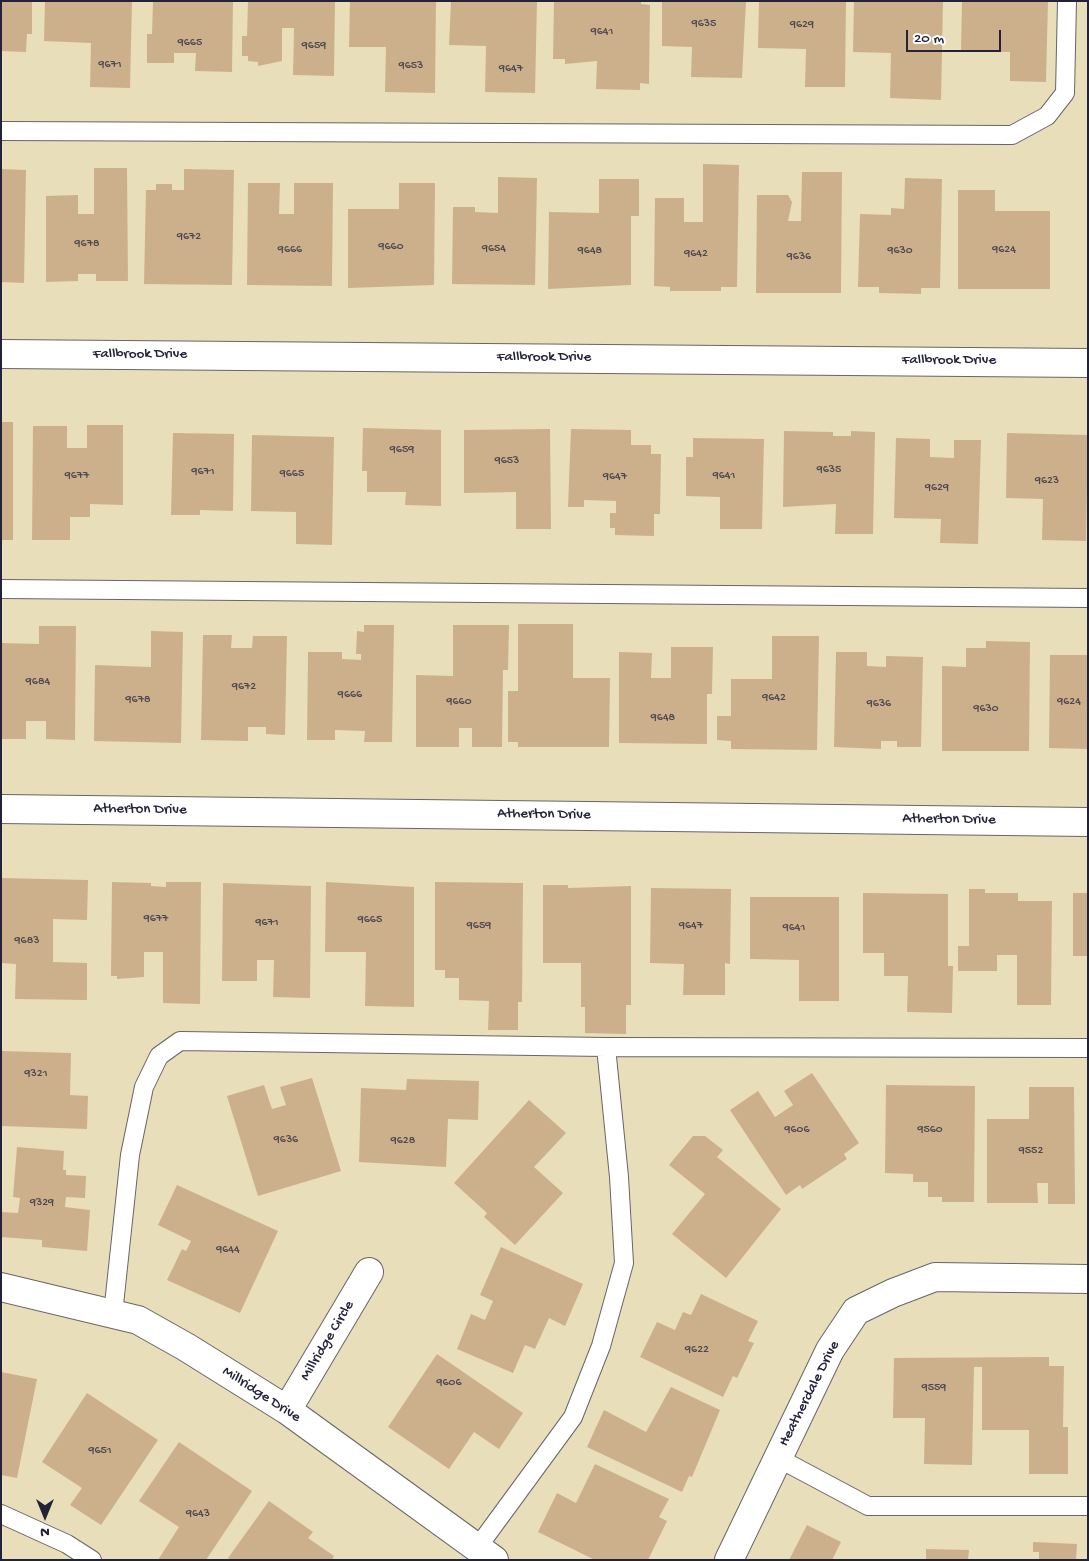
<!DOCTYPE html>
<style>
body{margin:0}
#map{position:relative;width:1089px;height:1561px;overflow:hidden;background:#e9deba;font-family:"Gochi Hand",sans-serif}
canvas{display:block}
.frame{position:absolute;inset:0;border:2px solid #22223b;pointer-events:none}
.north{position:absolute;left:20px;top:1491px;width:50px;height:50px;-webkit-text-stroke:4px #fff;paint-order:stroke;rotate:180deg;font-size:14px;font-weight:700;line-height:20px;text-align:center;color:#22223b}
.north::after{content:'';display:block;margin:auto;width:18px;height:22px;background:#22223b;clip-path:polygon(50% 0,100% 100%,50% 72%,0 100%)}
.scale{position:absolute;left:906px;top:30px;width:95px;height:22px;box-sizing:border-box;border:2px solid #22223b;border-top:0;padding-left:6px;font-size:15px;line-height:18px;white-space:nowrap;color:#22223b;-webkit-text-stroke:4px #fff;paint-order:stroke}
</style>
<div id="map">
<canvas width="1089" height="1561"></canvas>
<div class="frame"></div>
<div class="north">N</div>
<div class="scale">20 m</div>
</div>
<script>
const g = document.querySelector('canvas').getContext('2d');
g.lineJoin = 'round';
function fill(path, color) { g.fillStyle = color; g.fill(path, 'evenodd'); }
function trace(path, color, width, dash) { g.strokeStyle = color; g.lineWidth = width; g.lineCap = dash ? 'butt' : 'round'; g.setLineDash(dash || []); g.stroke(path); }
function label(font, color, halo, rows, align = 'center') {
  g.font = font + ' "Gochi Hand",sans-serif'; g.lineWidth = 4.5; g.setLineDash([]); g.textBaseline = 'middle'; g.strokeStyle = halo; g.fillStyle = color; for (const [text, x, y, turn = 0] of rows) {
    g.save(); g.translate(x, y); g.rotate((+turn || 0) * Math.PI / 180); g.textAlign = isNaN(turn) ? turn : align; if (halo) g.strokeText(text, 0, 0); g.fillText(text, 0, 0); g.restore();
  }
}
fill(new Path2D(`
 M 1,1 L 32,1 L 32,34 L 27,34 L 26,52 L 1,51 Z
 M 45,1 L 132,1 L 130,88 L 90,87 L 91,43 L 44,41 Z
 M 153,1 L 233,1 L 232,72 L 195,71 L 196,53 L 174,53 L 174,63 L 147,63 L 147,34 L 152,34 Z
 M 248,1 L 335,1 L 334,76 L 293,75 L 294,28 L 282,28 L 282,61 L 258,66 L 258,62 L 248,61 L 248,56 L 242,56 L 242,36 L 247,36 Z
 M 350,1 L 436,1 L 435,93 L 385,92 L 386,47 L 349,47 Z
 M 451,1 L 537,1 L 535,93 L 485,92 L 486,46 L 449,45 Z
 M 554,1 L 641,1 L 641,4 L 650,5 L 649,84 L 640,83 L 640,90 L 596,89 L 597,61 L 565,64 L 565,59 L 553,59 Z
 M 662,1 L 746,1 L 742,78 L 691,77 L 692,47 L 662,46 Z
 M 759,1 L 846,1 L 845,87 L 805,87 L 806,49 L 758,48 Z
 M 854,1 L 943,1 L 941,100 L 890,98 L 891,53 L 853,52 Z
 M 962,1 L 1048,1 L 1046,82 L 1010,81 L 1010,52 L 961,51 Z
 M 703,164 L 739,165 L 737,287 L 721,287 L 721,291 L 670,291 L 670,287 L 654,286 L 655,198 L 684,198 L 684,222 L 703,222 Z
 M 94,168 L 127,168 L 128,281 L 96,281 L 96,274 L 78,274 L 78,281 L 46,282 L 46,196 L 78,195 L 78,214 L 94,214 Z
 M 1,169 L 26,170 L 24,283 L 1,282 Z
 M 184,169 L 234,170 L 232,285 L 144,284 L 146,190 L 156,190 L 156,184 L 172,184 L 172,190 L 184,190 Z
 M 802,172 L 842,172 L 841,293 L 756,293 L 757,195 L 788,195 L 792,202 L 788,221 L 801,221 Z
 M 498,177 L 537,178 L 535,285 L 452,284 L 453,207 L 475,207 L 475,212 L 498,213 Z
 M 905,178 L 942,179 L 940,288 L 921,288 L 921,294 L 879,293 L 879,287 L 858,287 L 860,214 L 891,215 L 891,208 L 904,209 Z
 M 599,179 L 639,179 L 639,216 L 631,216 L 631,285 L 548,289 L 549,212 L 599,213 Z
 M 248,183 L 280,183 L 279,214 L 294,214 L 294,183 L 333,183 L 332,286 L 247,285 Z
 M 399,183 L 435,183 L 434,285 L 348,288 L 348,209 L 399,209 Z
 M 958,190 L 995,190 L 995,211 L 1050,211 L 1050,289 L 958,289 Z
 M 1,422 L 13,422 L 13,540 L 1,540 Z
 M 87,425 L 123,425 L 123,505 L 90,504 L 90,517 L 70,517 L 70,540 L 32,540 L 33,426 L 67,426 L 67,448 L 87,448 Z
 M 363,428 L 441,430 L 441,506 L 405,505 L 406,492 L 367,492 L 367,471 L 362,471 Z
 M 550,429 L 551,529 L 516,529 L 516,492 L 464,493 L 464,430 Z
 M 571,429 L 631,430 L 631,445 L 651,445 L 651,454 L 661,454 L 660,514 L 654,514 L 654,536 L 615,535 L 615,528 L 610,528 L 610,513 L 616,513 L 616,501 L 584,500 L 584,507 L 568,507 Z
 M 784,431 L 833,432 L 833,436 L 851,436 L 851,431 L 875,432 L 873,534 L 835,534 L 836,504 L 783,507 Z
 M 173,433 L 234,434 L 233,511 L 200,510 L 200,515 L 171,515 Z
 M 1007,433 L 1088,435 L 1086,541 L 1042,540 L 1043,499 L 1006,498 Z
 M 252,435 L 334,437 L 332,545 L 296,544 L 296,512 L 251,511 Z
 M 693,438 L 764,439 L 762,529 L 720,529 L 720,497 L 686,496 L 686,457 L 693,457 Z
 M 896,438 L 930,439 L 930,457 L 954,458 L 954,440 L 981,440 L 978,544 L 940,543 L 941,519 L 894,518 Z
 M 518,624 L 573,624 L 573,678 L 610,678 L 609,747 L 518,747 L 518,742 L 508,742 L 508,691 L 518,691 Z
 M 364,625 L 394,625 L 392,742 L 364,742 L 365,731 L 335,730 L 335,740 L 307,740 L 308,652 L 342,652 L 342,659 L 361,660 L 361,654 L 356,654 L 357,631 L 364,632 Z
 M 453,625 L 509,625 L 508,670 L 503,670 L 502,747 L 472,747 L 472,728 L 459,728 L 459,747 L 416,747 L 416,675 L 453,676 Z
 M 39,626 L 76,626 L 75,740 L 46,739 L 46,721 L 26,721 L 26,739 L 1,739 L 1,643 L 39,644 Z
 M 151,631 L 183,632 L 181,743 L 94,741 L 95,665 L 151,667 Z
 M 203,635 L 232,635 L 231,648 L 252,648 L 253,636 L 287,636 L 285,735 L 266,734 L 266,727 L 248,727 L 248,741 L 201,740 Z
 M 772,636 L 819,636 L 817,750 L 731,749 L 731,741 L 717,740 L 717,716 L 731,716 L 731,679 L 772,679 Z
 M 986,641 L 1030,642 L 1029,751 L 942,751 L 942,666 L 966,667 L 966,648 L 986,648 Z
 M 671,647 L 713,647 L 712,694 L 707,694 L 707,744 L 619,743 L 619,652 L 652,653 L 651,678 L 671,678 Z
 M 836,652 L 867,652 L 867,666 L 886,667 L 886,656 L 923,657 L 921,747 L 897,747 L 897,741 L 881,741 L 881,749 L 834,747 Z
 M 1050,655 L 1088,655 L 1088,749 L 1049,748 Z
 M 1,878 L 88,880 L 87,920 L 53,919 L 53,962 L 87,963 L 87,1000 L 15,999 L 16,964 L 1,963 Z
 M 112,882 L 151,883 L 151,886 L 166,887 L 166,882 L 201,882 L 200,1004 L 163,1003 L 163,952 L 144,952 L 144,977 L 117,979 L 117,976 L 111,976 Z
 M 326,882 L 414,887 L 414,1007 L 365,1006 L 366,952 L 325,952 Z
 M 435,882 L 523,883 L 522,1002 L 518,1002 L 518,1030 L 488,1030 L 489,1001 L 459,1000 L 459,978 L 445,978 L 445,970 L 435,970 Z
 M 223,883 L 311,886 L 310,998 L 273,997 L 274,960 L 257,960 L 257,981 L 222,981 Z
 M 543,885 L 568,885 L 568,888 L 631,886 L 631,1005 L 626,1005 L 626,1034 L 585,1033 L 585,1007 L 581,1007 L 581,963 L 543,963 Z
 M 651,888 L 731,889 L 730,964 L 725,963 L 725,995 L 683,995 L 684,964 L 650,963 Z
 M 969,889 L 985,889 L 985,893 L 1018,893 L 1018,901 L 1052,901 L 1051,1005 L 1017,1005 L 1017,955 L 997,955 L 997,971 L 958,971 L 958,946 L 969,946 Z
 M 863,893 L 948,894 L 948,966 L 953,966 L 952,1013 L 907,1012 L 908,976 L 884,976 L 884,953 L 863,953 Z
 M 1073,893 L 1088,893 L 1088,956 L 1073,956 Z
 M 750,897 L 839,897 L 839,1001 L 799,1001 L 799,960 L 750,959 Z
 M 1,1051 L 71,1053 L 70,1095 L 88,1096 L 87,1129 L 2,1126 Z
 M 812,1073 L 859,1143 L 844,1154 L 847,1159 L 802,1189 L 800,1185 L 786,1195 L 730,1110 L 758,1091 L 775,1117 L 793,1105 L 784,1091 Z
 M 312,1078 L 341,1171 L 258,1196 L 227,1096 L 264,1085 L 272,1109 L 286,1105 L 280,1087 Z
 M 407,1079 L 479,1081 L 478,1120 L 448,1119 L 446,1167 L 359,1162 L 361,1088 L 406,1090 Z
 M 886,1085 L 975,1086 L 974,1202 L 942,1202 L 942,1197 L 928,1197 L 928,1182 L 913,1182 L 913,1174 L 885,1173 Z
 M 1029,1087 L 1074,1087 L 1075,1204 L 1048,1204 L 1048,1183 L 1037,1183 L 1038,1203 L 987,1203 L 987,1119 L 1029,1119 Z
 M 529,1100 L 566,1133 L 534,1167 L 563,1193 L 515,1245 L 484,1217 L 487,1213 L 454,1183 Z
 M 693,1136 L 705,1136 L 723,1150 L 717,1157 L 781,1209 L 726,1278 L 672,1234 L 705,1194 L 669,1165 Z
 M 17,1147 L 64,1151 L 63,1170 L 66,1170 L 66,1175 L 86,1176 L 85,1198 L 66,1197 L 65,1207 L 90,1210 L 87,1251 L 42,1247 L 42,1240 L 1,1237 L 1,1212 L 18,1213 L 20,1198 L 13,1197 Z
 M 177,1185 L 278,1231 L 240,1313 L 167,1280 L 182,1249 L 186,1251 L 191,1241 L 158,1225 Z
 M 501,1247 L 583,1284 L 565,1326 L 549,1318 L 535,1349 L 525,1345 L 513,1373 L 457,1349 L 471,1314 L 485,1320 L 493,1301 L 480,1295 Z
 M 701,1294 L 758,1321 L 748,1341 L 754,1343 L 737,1378 L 733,1376 L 723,1397 L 640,1357 L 657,1322 L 675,1330 L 683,1312 L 691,1315 Z
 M 437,1354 L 523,1413 L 499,1449 L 474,1432 L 449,1469 L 388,1427 Z
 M 1049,1357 L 1049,1366 L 1064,1366 L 1063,1427 L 1068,1427 L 1068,1474 L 1029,1474 L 1029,1430 L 982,1430 L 982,1367 L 974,1367 L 972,1465 L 924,1464 L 925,1418 L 893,1418 L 894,1358 Z
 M 1,1372 L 37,1379 L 17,1478 L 1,1475 Z
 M 671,1387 L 720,1410 L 692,1477 L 689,1476 L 682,1492 L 587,1447 L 604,1410 L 646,1432 Z
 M 87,1393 L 158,1440 L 101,1525 L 70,1505 L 82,1488 L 42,1462 Z
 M 179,1442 L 252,1491 L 206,1560 L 158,1560 L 179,1527 L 139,1501 Z
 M 595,1464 L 669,1499 L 659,1517 L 667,1521 L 648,1560 L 595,1560 L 538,1532 L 557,1493 L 576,1503 Z
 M 269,1501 L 313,1532 L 308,1538 L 334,1556 L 332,1560 L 231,1560 L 228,1558 Z
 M 807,1525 L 841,1542 L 832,1560 L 789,1560 Z
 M 1033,1542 L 1077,1544 L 1076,1560 L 1039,1560 L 1039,1552 L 1033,1552 Z
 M 926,1549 L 969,1550 L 968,1560 L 926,1560 Z`), '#ccb08b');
const lane = new Path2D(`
 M 1,131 L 1012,135 L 1047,116 L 1065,93 L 1067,1
 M 1,589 L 1088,598
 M 113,1314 L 130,1155 L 144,1087 L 159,1056 L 180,1041 L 606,1047 L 1088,1048
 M 778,1458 L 868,1506 L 1088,1506
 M 1,1514 L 67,1544 L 92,1560
 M 477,1548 L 573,1417 L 601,1346 L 624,1263 L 619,1177 L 606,1047`);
const street = new Path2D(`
 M 1,354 L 1088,363
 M 1,809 L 1088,822
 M 1,1287 L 138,1320 L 186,1347 L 287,1410 L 494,1560
 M 287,1410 L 369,1272
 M 729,1560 L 830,1350 L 856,1311 L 893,1293 L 935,1277 L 1088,1279`);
trace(lane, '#686467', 20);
trace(street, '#686467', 30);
trace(lane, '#fff', 18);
trace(street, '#fff', 28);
label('12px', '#4c464f', null, [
 ["9635",704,24],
 ["9629",802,25],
 ["9641",602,32],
 ["9665",190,43],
 ["9659",314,46],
 ["9671",110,65],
 ["9653",411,66],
 ["9647",511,69],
 ["9672",189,237],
 ["9678",87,244],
 ["9660",391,247],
 ["9654",494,249],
 ["9666",290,250],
 ["9624",1004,250],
 ["9648",590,251],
 ["9630",900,251],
 ["9642",696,254],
 ["9636",799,257],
 ["9659",402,450],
 ["9653",507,461],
 ["9635",829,470],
 ["9671",203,472],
 ["9665",292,474],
 ["9677",77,476],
 ["9641",724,476],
 ["9647",615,477],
 ["9623",1047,481],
 ["9629",937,488],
 ["9684",38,682],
 ["9672",244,687],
 ["9666",350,695],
 ["9642",774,698],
 ["9678",138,700],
 ["9660",459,702],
 ["9624",1069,702],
 ["9636",879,704],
 ["9630",986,709],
 ["9648",663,718],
 ["9677",156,919],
 ["9665",370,920],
 ["9671",267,923],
 ["9659",479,926],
 ["9647",691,926],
 ["9641",794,928],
 ["9683",27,941],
 ["9321",36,1074],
 ["9606",797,1130],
 ["9560",930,1130],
 ["9636",286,1140],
 ["9628",403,1141],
 ["9552",1031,1151],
 ["9329",42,1203],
 ["9644",228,1250],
 ["9622",697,1350],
 ["9606",449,1383],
 ["9559",934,1388],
 ["9651",100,1451],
 ["9643",198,1514]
]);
label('15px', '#22223b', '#fff', [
 ["Fallbrook Drive",140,355],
 ["Fallbrook Drive",544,358],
 ["Fallbrook Drive",949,361],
 ["Atherton Drive",140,810,1],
 ["Atherton Drive",544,815,1],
 ["Atherton Drive",949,820,1],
 ["Millridge Circle",328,1341,-59],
 ["Heatherdale Drive",810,1394,-63],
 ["Millridge Drive",261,1395,33]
]);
</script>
